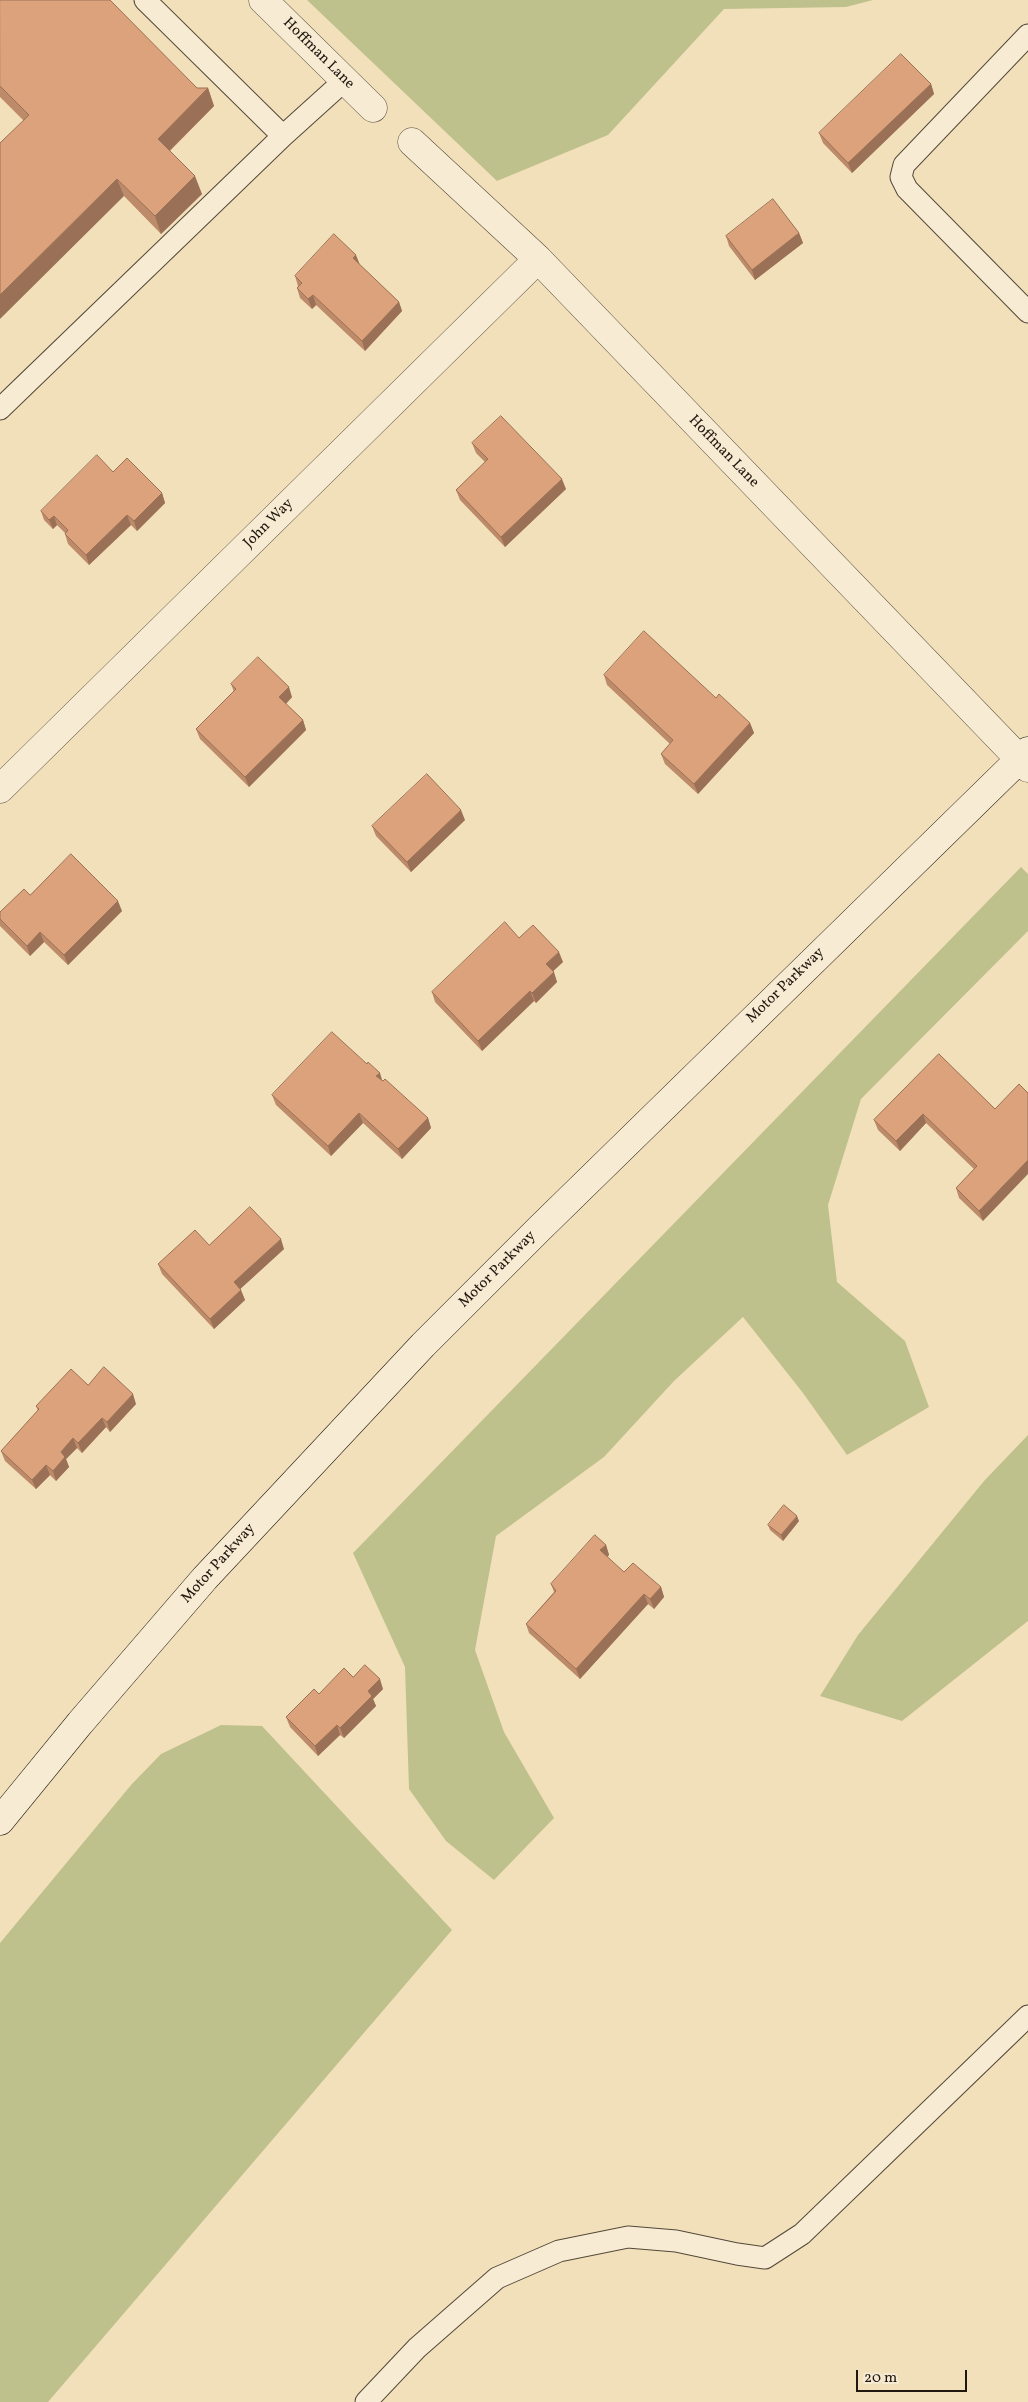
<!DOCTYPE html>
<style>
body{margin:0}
#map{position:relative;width:1028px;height:2402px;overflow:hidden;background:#f2e0bb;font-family:Vollkorn,serif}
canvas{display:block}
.scale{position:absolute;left:856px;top:2370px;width:111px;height:22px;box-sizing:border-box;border:2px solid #20170e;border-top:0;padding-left:6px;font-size:15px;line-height:18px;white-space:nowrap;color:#20170e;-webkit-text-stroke:4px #f7ebd3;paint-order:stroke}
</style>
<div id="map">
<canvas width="1028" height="2402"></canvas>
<div class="scale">20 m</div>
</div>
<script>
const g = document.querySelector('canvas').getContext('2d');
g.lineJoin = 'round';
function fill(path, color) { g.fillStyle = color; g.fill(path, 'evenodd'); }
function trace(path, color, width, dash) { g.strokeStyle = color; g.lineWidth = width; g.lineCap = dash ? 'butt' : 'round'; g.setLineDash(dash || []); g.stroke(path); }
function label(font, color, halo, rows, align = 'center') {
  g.font = font + ' Vollkorn,serif'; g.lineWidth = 5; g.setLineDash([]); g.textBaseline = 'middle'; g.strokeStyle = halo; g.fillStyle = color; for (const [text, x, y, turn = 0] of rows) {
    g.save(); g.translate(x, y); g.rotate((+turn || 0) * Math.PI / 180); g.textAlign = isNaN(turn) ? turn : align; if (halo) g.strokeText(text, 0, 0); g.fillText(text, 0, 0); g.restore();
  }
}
fill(new Path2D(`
 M 307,0 L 873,0 L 846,7 L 724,9 L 608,135 L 497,181 Z
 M 1021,867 L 1028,874 L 1028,931 L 861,1099 L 828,1205 L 837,1282 L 905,1341 L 929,1407 L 847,1455 L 803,1393 L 743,1317 L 674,1381 L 604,1457 L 496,1536 L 475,1650 L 504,1732 L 554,1818 L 494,1880 L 446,1841 L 409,1789 L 405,1667 L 353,1553 Z
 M 1028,1435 L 1028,1621 L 902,1721 L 820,1696 L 858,1635 L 984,1481 Z
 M 221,1725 L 262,1726 L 452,1930 L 48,2402 L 0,2402 L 0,1943 L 131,1785 L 161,1754 Z`), '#bfc18d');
const service = new Path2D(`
 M 1028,35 L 904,165 L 901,177 L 907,189 L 1028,312
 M 283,136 L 345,80
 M 0,409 L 283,136 L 145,0
 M 366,2402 L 417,2348 L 497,2278 L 559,2251 L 628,2237 L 676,2241 L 737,2254 L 765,2258 L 802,2234 L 1028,2016`);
const minor = new Path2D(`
 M 263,0 L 373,108
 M 412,142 L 538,259 L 1028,768
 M 0,789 L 538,259`);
const secondary = new Path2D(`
 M 0,1821 L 80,1723 L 205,1578 L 423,1345 L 539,1229 L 1028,751`);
trace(service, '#544939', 23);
trace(minor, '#544939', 29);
trace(secondary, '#20170e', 29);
trace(service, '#f7ebd3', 21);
trace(minor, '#f7ebd3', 28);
trace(secondary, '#f7ebd3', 28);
fill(new Path2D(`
 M 0,0 L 197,88 L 208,88 L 214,106 L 170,151 L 202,194 L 161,234 L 124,196 L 23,120 L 0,97 Z
 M 931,84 L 934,94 L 852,173 L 823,143 L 819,133 Z
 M 799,233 L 803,243 L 755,280 L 729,246 L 726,236 Z
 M 360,265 L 399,302 L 402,311 L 365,351 L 316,305 L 312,309 L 300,298 L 297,288 L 298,286 L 295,276 Z
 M 472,443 L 566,489 L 505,547 L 460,500 L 456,490 L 485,462 L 476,453 Z
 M 113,472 L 162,493 L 165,503 L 137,531 L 131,525 L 89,565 L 68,544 L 65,534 L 65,533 L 57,525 L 53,529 L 44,520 L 41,511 Z
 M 604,675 L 750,723 L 754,733 L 698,794 L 665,764 L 661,754 L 670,744 L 607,685 Z
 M 231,684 L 292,697 L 286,704 L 303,720 L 306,730 L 249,787 L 200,739 L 196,729 L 234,692 Z
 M 465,820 L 411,872 L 376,836 L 372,826 Z
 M 30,895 L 122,911 L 68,965 L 44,942 L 30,956 L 0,926 L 0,912 Z
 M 519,938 L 563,962 L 553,971 L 557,982 L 536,1003 L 534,1001 L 482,1051 L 435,1002 L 432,992 Z
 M 939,1054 L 995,1109 L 983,1221 L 959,1198 L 956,1188 L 974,1169 L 926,1123 L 900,1151 L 878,1130 L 874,1120 Z
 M 383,1081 L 428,1118 L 431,1128 L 402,1159 L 363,1123 L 331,1156 L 276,1105 L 272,1095 Z
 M 209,1245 L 284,1249 L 240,1289 L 245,1300 L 214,1329 L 162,1274 L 158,1264 Z
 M 88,1385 L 136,1404 L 110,1432 L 106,1427 L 82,1453 L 77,1448 L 66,1459 L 69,1467 L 56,1481 L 50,1475 L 36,1489 L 5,1461 L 1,1451 L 38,1411 L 36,1406 Z
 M 799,1521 L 783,1541 L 770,1530 L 768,1525 Z
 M 606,1545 L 609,1555 L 607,1557 L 624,1572 L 661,1587 L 664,1597 L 654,1609 L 648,1604 L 580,1679 L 529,1633 L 526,1624 L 554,1592 L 551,1584 Z
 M 353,1677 L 383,1689 L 373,1699 L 376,1706 L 344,1738 L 340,1735 L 318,1756 L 290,1727 L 286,1717 L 319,1694 Z`), '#bd8b6a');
fill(new Path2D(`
 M 931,84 L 934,94 L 852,173 L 848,163 Z
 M 208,88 L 214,106 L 164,156 L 158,139 Z
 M 195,176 L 202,194 L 161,234 L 155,216 Z
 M 117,179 L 124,196 L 0,319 L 0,295 Z
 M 799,233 L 803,243 L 755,280 L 752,270 Z
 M 356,255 L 360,265 L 353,258 Z
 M 313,295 L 316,305 L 312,309 L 308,299 Z
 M 399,302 L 402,311 L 365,351 L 362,341 Z
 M 562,479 L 566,489 L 505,547 L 501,537 Z
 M 162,493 L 165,503 L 137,531 L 134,521 Z
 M 127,515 L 131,525 L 89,565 L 86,555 Z
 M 54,516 L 57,525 L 53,529 L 49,520 Z
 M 289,687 L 292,697 L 283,707 L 279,697 Z
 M 303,720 L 306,730 L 249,787 L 245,777 Z
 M 750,723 L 754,733 L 698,794 L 694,784 Z
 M 461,810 L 465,820 L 411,872 L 407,862 Z
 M 118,901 L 122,911 L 68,965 L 64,955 Z
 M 40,932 L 44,942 L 30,956 L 27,946 Z
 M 559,952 L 563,962 L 550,974 L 546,964 Z
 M 554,972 L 557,982 L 536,1003 L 532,993 Z
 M 530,991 L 534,1001 L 482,1051 L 478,1041 Z
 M 380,1073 L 383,1083 L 376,1076 Z
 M 359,1113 L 363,1123 L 331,1156 L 328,1146 Z
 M 923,1114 L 926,1123 L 900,1151 L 896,1141 Z
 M 428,1118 L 431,1128 L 402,1159 L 398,1149 Z
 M 1028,1160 L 1028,1174 L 983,1221 L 979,1211 Z
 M 281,1239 L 284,1249 L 237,1292 L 234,1282 Z
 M 241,1290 L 245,1300 L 214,1329 L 210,1319 Z
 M 133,1394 L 136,1404 L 110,1432 L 107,1422 Z
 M 102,1418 L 106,1427 L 82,1453 L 78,1443 Z
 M 73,1438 L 77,1448 L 66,1459 L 69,1467 L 56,1481 L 53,1471 L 61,1452 Z
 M 46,1465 L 50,1475 L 36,1489 L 32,1480 Z
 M 797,1516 L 799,1521 L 783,1541 L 781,1535 Z
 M 606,1545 L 609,1555 L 604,1560 L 600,1550 Z
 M 661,1587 L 664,1597 L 654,1609 L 650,1599 Z
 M 644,1594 L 648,1604 L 580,1679 L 576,1669 Z
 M 380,1679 L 383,1689 L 373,1699 L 376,1706 L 344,1738 L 340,1728 L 368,1691 Z
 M 337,1725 L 340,1735 L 318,1756 L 315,1746 Z`), '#9a7156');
const building = new Path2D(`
 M 0,0 L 110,0 L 197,88 L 208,88 L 158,139 L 195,176 L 155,216 L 117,179 L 0,295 L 0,143 L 29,115 L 0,86 Z
 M 901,54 L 931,84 L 848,163 L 819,133 Z
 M 773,199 L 799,233 L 752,270 L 726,236 Z
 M 334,234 L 356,255 L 353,258 L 399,302 L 362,341 L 313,295 L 308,299 L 297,288 L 302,283 L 295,276 Z
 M 501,416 L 562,479 L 501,537 L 456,490 L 488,459 L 472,443 Z
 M 97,455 L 113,472 L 127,458 L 162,493 L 134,521 L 127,515 L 86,555 L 65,534 L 68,530 L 54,516 L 49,520 L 41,511 Z
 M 644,631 L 716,698 L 719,694 L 750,723 L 694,784 L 661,754 L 673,740 L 604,675 Z
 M 258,657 L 289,687 L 279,697 L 303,720 L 245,777 L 196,729 L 236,689 L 231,684 Z
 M 427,774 L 461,810 L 407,862 L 372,826 Z
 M 71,854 L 118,901 L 64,955 L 40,932 L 27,946 L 0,919 L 0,912 L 24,889 L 30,895 Z
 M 505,922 L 519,938 L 533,925 L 559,952 L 546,964 L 554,972 L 532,993 L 530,991 L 478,1041 L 432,992 Z
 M 332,1032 L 367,1064 L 368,1062 L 380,1073 L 376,1076 L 383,1081 L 385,1079 L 428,1118 L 398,1149 L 359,1113 L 328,1146 L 272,1095 Z
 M 939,1054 L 995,1109 L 1019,1084 L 1028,1093 L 1028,1160 L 979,1211 L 956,1188 L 977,1166 L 923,1114 L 896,1141 L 874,1120 Z
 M 250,1207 L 281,1239 L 234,1282 L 241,1290 L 210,1319 L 158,1264 L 195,1230 L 209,1245 Z
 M 104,1367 L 133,1394 L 107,1422 L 102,1418 L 78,1443 L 73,1438 L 61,1452 L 65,1457 L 53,1471 L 46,1465 L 32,1480 L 1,1451 L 39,1409 L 36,1406 L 71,1369 L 88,1385 Z
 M 784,1505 L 797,1516 L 781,1535 L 768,1525 Z
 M 595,1535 L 606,1545 L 600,1550 L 624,1572 L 633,1563 L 661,1587 L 650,1599 L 644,1594 L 576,1669 L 526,1624 L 556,1591 L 551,1584 Z
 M 365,1665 L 380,1679 L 368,1691 L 372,1696 L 340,1728 L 337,1725 L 315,1746 L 286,1717 L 314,1689 L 319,1694 L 344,1668 L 353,1677 Z`);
fill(building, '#dca27b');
trace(building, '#9a7156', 1);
label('15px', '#20170e', '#f7ebd3', [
 ["Hoffman Lane",318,54,45],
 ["Hoffman Lane",723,452,46],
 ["John Way",269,524,-45],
 ["Motor Parkway",786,986,-44],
 ["Motor Parkway",498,1270,-45],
 ["Motor Parkway",219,1564,-48]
]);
</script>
